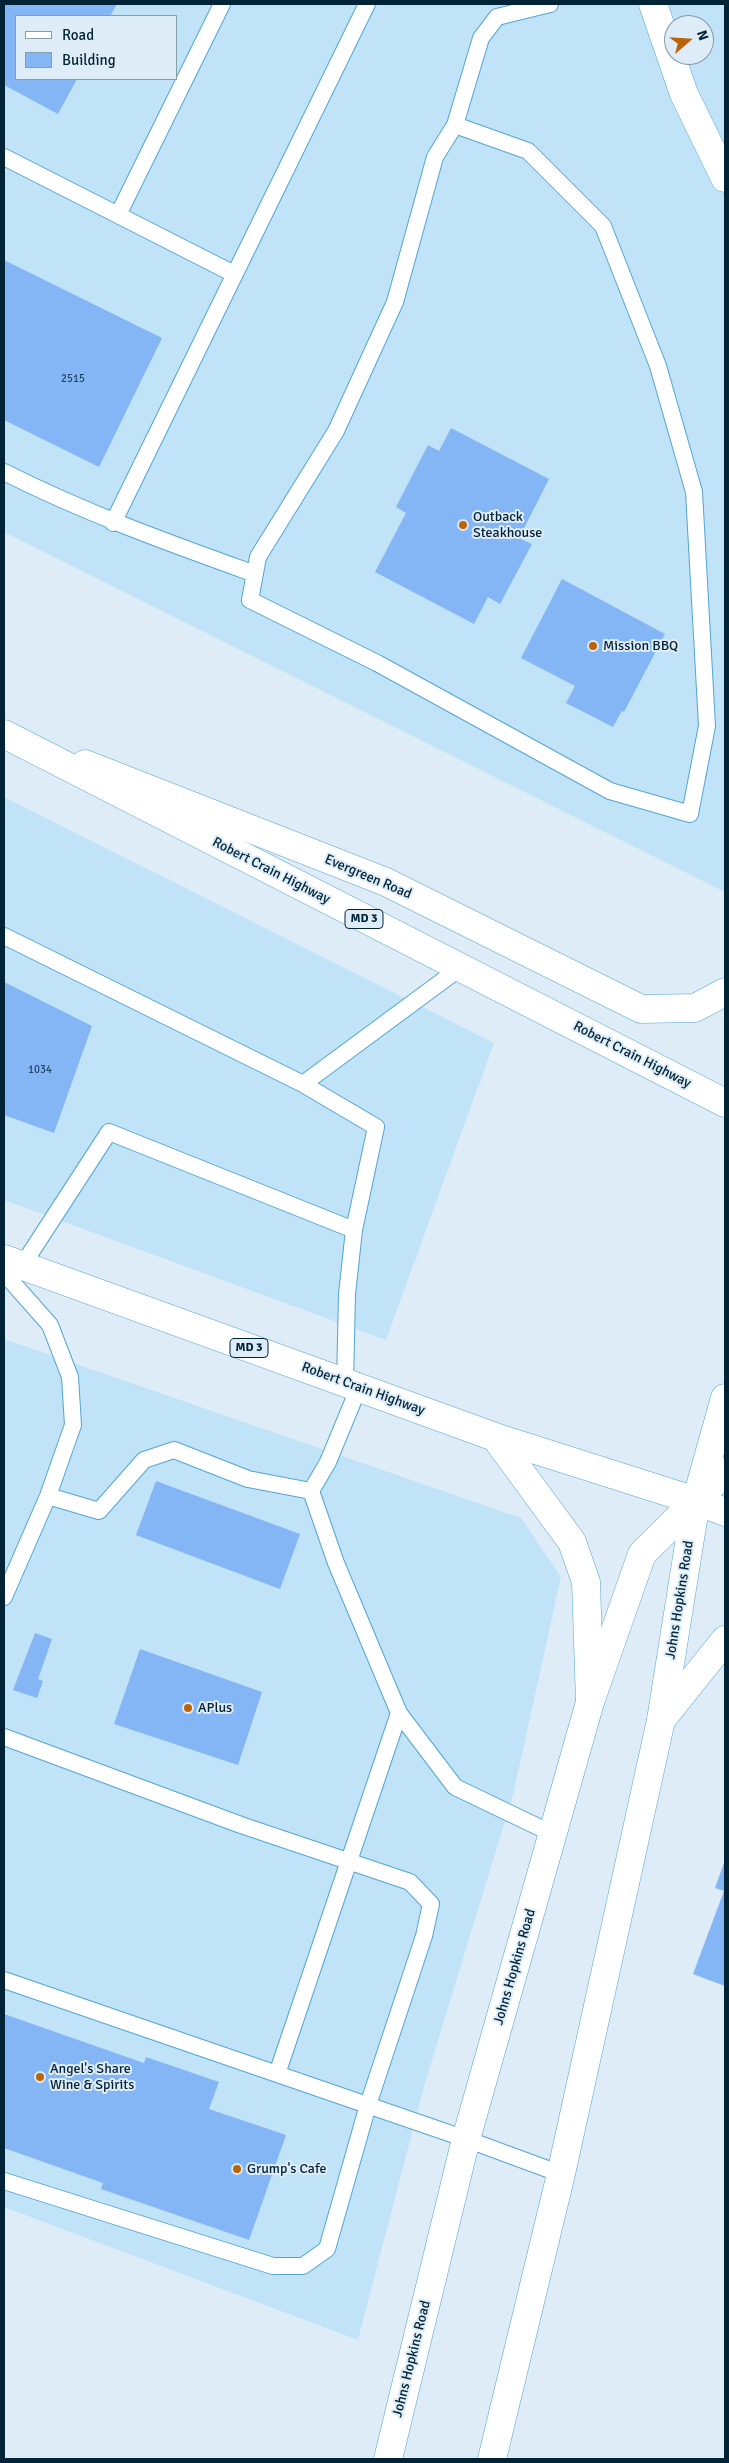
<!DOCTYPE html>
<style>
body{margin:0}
#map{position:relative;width:729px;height:2463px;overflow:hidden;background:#ddecf6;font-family:Signika,sans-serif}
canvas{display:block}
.frame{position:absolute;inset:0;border:5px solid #002335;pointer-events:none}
.legend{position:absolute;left:15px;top:15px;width:162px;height:65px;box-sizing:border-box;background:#ddecf6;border:1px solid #859ca9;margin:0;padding:6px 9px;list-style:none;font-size:15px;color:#002335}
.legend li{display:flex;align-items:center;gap:10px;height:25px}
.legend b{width:25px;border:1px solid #859ca9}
.north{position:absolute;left:664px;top:15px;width:50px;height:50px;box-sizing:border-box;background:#ddecf6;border:1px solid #859ca9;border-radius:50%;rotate:71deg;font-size:14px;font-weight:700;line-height:20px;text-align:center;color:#002335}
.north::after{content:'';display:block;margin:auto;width:18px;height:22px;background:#bc6207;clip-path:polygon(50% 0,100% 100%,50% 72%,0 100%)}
</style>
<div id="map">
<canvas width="729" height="2463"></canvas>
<div class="frame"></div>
<ul class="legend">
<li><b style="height:6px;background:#fff"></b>Road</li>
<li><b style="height:14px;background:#84b5f4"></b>Building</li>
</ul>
<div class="north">N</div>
</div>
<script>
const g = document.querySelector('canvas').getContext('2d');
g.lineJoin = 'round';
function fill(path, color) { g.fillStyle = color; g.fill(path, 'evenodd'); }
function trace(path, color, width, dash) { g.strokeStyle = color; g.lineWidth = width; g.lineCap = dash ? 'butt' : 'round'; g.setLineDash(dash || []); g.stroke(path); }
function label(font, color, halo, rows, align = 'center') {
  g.font = font + ' Signika,sans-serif'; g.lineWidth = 4; g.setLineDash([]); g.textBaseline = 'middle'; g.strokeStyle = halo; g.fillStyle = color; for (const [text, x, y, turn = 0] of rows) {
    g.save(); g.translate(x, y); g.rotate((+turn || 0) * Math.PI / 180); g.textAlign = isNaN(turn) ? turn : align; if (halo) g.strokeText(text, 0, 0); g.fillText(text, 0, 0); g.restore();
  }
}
fill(new Path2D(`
 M 4,4 L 725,4 L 725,892 L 4,532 ZM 16,16 L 176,16 L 176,79 L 16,79 ZM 674,25 L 704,25 L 704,55 L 674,55 Z
 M 4,797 L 494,1043 L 386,1340 L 4,1200 Z
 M 4,1339 L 521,1518 L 561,1577 L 513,1795 L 425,2083 L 358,2340 L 4,2207 Z`), '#c1e3f8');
fill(new Path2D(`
 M 4,4 L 117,4 L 110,16 L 16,16 L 16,79 L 77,79 L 58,114 L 4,85 Z
 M 4,260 L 162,338 L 99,467 L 4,420 Z
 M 451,428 L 549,479 L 519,538 L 532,544 L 500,604 L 488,597 L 474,624 L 375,572 L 406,513 L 396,507 L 428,445 L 439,451 Z
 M 562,579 L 665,634 L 624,712 L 622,711 L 613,727 L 566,703 L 575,686 L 521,658 Z
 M 4,982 L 92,1026 L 54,1133 L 4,1115 Z
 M 156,1481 L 300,1534 L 280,1589 L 136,1535 Z
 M 35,1633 L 52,1639 L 38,1679 L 43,1681 L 37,1698 L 13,1690 Z
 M 140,1649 L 262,1692 L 238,1765 L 114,1724 Z
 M 725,1860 L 725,1986 L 693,1974 L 724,1891 L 715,1888 Z
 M 4,2014 L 144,2063 L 146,2057 L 219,2082 L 209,2109 L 286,2135 L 249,2240 L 101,2189 L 103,2183 L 4,2148 Z`), '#84b5f4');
const lane = new Path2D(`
 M 455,125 L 435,157 L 395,302 L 336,431 L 258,557 L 250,600 L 377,663 L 610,791 L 690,814 L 707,726 L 694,492 L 658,366 L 603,226 L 528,151 L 455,125 L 481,38 L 497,17 L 550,4
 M 4,157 L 234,274
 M 118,215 L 222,4
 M 4,472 C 85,513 169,543 255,574
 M 113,523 L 367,4
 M 4,936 L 303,1084 L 460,968
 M 303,1084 L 376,1127 L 354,1230 L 347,1294 L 345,1383
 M 22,1266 L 109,1132 L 354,1230
 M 4,1273 L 50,1325 L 70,1377 L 73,1425 L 48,1496 L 4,1597
 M 311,1491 L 336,1563 L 399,1713 L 455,1787 L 553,1834
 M 48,1496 L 99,1511 L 144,1460 L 174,1450 L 248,1479 L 311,1491 L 328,1462 L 359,1387
 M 4,1737 L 241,1825 L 410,1882 L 431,1904 L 424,1936 L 368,2105 L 327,2249 L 303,2266 L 273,2266 L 4,2181
 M 4,1980 L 466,2139 L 561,2174
 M 277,2074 L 399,1713`);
const street = new Path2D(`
 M 653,4 L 684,94 L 725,178
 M 85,764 L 386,882 L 641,1009 L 695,1008 L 725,992`);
const secondary = new Path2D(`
 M 388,2459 L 466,2139 L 590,1702 L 642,1554 L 725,1472
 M 492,2459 L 561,2174 L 661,1720 L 696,1501 L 725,1398`);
const highway = new Path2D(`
 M 4,734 L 725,1103
 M 4,1259 L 495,1437 L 696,1501 L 725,1512
 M 495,1437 L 572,1542 L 586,1582 L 590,1702
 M 661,1720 L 725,1640`);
trace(lane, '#52a5d3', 18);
trace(street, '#52a5d3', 29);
trace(secondary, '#52a5d3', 29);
trace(highway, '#52a5d3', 29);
trace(lane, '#fff', 16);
trace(street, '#fff', 28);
trace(secondary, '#fff', 28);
trace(highway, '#fff', 28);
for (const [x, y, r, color] of [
 [463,525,5,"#bc6207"],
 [593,646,5,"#bc6207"],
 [188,1708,5,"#bc6207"],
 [40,2077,5,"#bc6207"],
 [237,2169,5,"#bc6207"]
]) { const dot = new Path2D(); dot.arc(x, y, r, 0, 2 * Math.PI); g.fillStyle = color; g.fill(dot); trace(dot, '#ddecf6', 2); }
label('11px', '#214865', null, [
 ["2515",73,379],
 ["1034",40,1070]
]);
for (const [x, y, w] of [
 [364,919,38],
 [249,1348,38]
]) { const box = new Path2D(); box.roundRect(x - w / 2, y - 9.5, w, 19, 4); g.fillStyle = '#ddecf6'; g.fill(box); trace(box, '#002335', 1); }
label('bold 12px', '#002335', null, [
 ["MD 3",364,919],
 ["MD 3",249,1348]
]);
label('14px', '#002335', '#ddecf6', [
 ["Outback",473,517],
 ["Steakhouse",473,533],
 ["Mission BBQ",603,646],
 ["APlus",198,1708],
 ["Angel's Share",50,2069],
 ["Wine & Spirits",50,2085],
 ["Grump's Cafe",247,2169]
], 'left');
label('14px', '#002335', '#ddecf6', [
 ["Robert Crain Highway",271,871,27],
 ["Evergreen Road",368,877,23],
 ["Robert Crain Highway",632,1055,27],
 ["Robert Crain Highway",363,1389,20],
 ["Johns Hopkins Road",680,1600,-81],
 ["Johns Hopkins Road",515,1967,-74],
 ["Johns Hopkins Road",412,2359,-76]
]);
</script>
